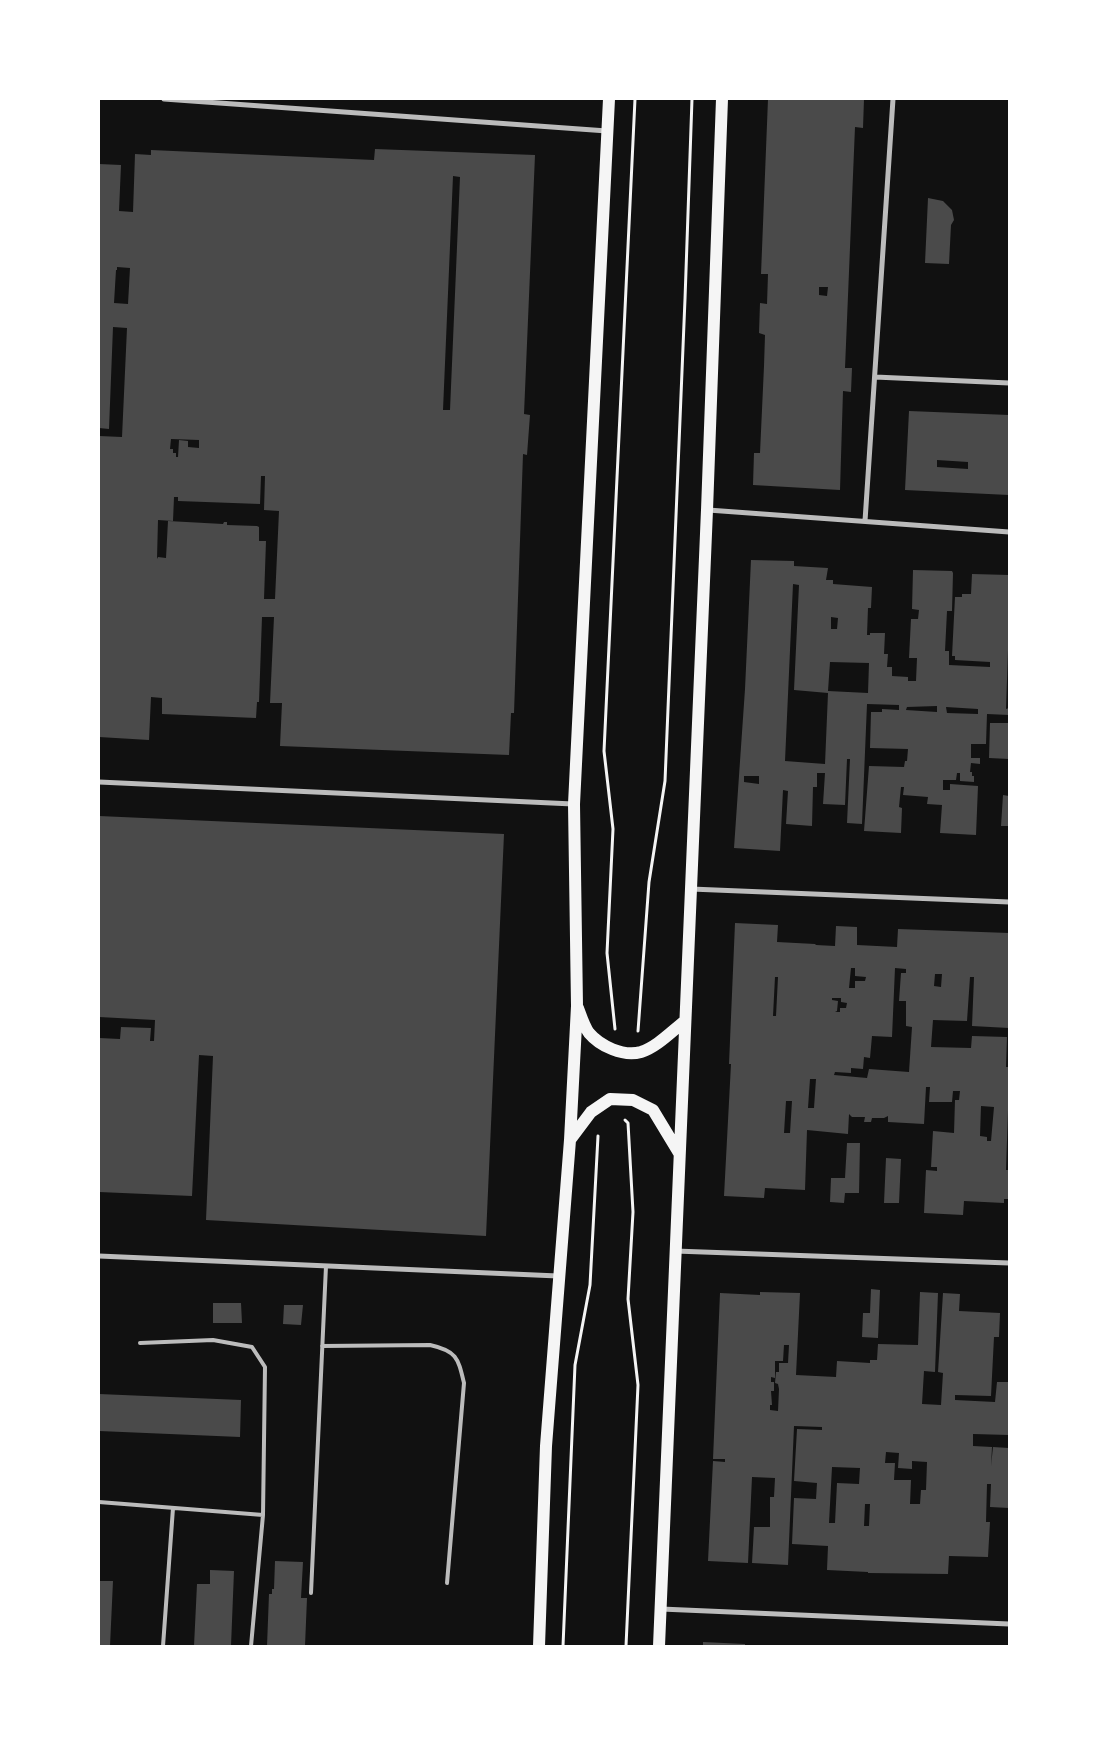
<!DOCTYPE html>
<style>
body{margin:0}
#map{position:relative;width:1108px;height:1745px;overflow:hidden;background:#111;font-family:Quicksand,sans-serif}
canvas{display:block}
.frame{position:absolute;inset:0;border:100px solid #fff;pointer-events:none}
</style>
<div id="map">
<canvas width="1108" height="1745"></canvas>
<div class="frame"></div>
</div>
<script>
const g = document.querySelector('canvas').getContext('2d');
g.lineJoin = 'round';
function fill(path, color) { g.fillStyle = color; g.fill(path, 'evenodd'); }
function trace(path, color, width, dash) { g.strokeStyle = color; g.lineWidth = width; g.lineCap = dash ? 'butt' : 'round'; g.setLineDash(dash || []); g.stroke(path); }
fill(new Path2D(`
 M 768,99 L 864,99 L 863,128 L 855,127 L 845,368 L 852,368 L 851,392 L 843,391 L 840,490 L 753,485 L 754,453 L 760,453 L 764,366 L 765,335 L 759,333 L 760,303 L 767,304 L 768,274 L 761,274 ZM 819,287 L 828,287 L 827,296 L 819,295 Z
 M 375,149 L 535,155 L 524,414 L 530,415 L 527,455 L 523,454 L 514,713 L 511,713 L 509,755 L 280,746 L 282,703 L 270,703 L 274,617 L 262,617 L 259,702 L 257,702 L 256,718 L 162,714 L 162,698 L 151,697 L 149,740 L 99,737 L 99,436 L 122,437 L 127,328 L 113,327 L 109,429 L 99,428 L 99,164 L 121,165 L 119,211 L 133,212 L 135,154 L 151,155 L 151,150 L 374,160 ZM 453,176 L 460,177 L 450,410 L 443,410 ZM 117,267 L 130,268 L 128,304 L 114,303 L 116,270 L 117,270 ZM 171,439 L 199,440 L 199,448 L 188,447 L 188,441 L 179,440 L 178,457 L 176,457 L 176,453 L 173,453 L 173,449 L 170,449 ZM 261,476 L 265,476 L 264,510 L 279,511 L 275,599 L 264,599 L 266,541 L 259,541 L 259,527 L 257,526 L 227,525 L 227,522 L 224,522 L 223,524 L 168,521 L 166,558 L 158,557 L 157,559 L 158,520 L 173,521 L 174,497 L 178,497 L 178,501 L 260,504 Z
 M 928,198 L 943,201 L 952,210 L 954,220 L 951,225 L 949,264 L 925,263 Z
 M 909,411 L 1009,415 L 1009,495 L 905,490 ZM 937,460 L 968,462 L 968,469 L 937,467 Z
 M 751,560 L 794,561 L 794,566 L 828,568 L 826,580 L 833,580 L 833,584 L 872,587 L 871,608 L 868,608 L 867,635 L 870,635 L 870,633 L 885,633 L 884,654 L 888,654 L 887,667 L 892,667 L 892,676 L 908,677 L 908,681 L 916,681 L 917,658 L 909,658 L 911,619 L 918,619 L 919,610 L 912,609 L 913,570 L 952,571 L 953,573 L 952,611 L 947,611 L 945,651 L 949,651 L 949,665 L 990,667 L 990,662 L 955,660 L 955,656 L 952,656 L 955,597 L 962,597 L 962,594 L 971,594 L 972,574 L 1009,575 L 1009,621 L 1006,709 L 1009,708 L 1009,715 L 987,714 L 986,744 L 971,744 L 971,758 L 980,758 L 980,764 L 971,763 L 970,772 L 972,772 L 972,776 L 974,776 L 974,782 L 960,781 L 960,773 L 957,773 L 956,780 L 943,780 L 943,790 L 950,790 L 950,784 L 978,786 L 976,835 L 940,833 L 942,805 L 927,804 L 928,797 L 903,795 L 904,787 L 901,787 L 899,807 L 902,808 L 901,833 L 864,831 L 869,766 L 904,767 L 905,761 L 907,761 L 908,749 L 870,748 L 871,712 L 882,712 L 882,709 L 899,710 L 899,705 L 867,704 L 862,824 L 847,823 L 850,759 L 847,759 L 845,805 L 823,804 L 825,773 L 817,773 L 817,787 L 813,787 L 812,826 L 786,824 L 788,791 L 783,790 L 780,851 L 734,848 L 745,689 ZM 793,584 L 799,585 L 794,690 L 828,693 L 825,764 L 785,761 ZM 831,617 L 838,618 L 837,629 L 831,629 ZM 830,662 L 869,663 L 868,693 L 828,691 ZM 937,706 L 937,712 L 906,710 L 907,707 ZM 946,707 L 978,709 L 978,714 L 947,713 ZM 744,776 L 759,776 L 759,784 L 744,782 Z
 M 990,723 L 1009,723 L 1009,759 L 989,758 Z
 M 1003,795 L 1009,796 L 1009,826 L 1001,826 Z
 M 99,816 L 504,834 L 486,1236 L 206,1220 L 213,1056 L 199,1055 L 192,1196 L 99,1192 L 99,1038 L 120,1039 L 121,1027 L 151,1028 L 150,1041 L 154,1041 L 155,1020 L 99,1017 Z
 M 735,923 L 778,925 L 777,942 L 815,944 L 816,945 L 835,946 L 836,926 L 857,927 L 857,945 L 897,947 L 898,929 L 1009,933 L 1009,1028 L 972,1026 L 974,977 L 970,977 L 967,1021 L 933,1020 L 931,1047 L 971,1048 L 972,1036 L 1007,1037 L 1006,1067 L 1009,1067 L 1009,1081 L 1006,1170 L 1009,1170 L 1009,1199 L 1004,1199 L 1004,1203 L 964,1201 L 963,1215 L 924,1213 L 926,1170 L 937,1171 L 937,1167 L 931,1167 L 933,1131 L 954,1133 L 955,1100 L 959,1100 L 960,1091 L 953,1091 L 952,1102 L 929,1102 L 930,1087 L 926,1087 L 924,1124 L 888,1122 L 888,1116 L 884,1118 L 872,1118 L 871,1122 L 864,1122 L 865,1117 L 852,1117 L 849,1114 L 848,1134 L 807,1130 L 805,1190 L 765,1188 L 764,1198 L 724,1196 L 731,1064 L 729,1064 ZM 851,968 L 855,968 L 855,976 L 866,977 L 865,981 L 855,981 L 855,988 L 849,988 ZM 895,968 L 906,969 L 906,973 L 901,973 L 899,1001 L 906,1001 L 906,1026 L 912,1027 L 909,1072 L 869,1069 L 867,1078 L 834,1075 L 835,1072 L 851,1073 L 851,1068 L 863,1069 L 864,1057 L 870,1058 L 872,1036 L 892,1037 ZM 935,974 L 942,974 L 941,987 L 934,986 ZM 775,977 L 778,977 L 776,1016 L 773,1016 ZM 832,998 L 841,998 L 841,1002 L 847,1003 L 846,1008 L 840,1008 L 840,1012 L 835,1012 L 837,1011 L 838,1001 L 832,1000 ZM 810,1079 L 816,1079 L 814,1108 L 808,1108 ZM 786,1101 L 792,1101 L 790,1133 L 784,1133 ZM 981,1106 L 994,1107 L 991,1141 L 987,1141 L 987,1137 L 980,1136 Z
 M 847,1143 L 860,1143 L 859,1193 L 845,1193 L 844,1203 L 830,1202 L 831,1178 L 845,1178 Z
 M 886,1158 L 901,1159 L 899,1203 L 884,1203 Z
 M 871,1289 L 880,1290 L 878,1338 L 862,1337 L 863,1313 L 870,1313 Z
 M 760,1292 L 800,1293 L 796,1375 L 836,1377 L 837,1361 L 870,1363 L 870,1360 L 877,1360 L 878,1344 L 918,1345 L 920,1292 L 938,1293 L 935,1372 L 924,1371 L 922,1404 L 941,1405 L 943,1373 L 938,1372 L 943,1293 L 960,1294 L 959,1311 L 1000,1313 L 999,1337 L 994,1337 L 991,1396 L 955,1395 L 955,1400 L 995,1402 L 997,1382 L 1009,1382 L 1009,1435 L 973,1434 L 973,1446 L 992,1447 L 991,1466 L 993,1447 L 1009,1448 L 1009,1508 L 990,1507 L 991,1484 L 987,1484 L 986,1522 L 990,1522 L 988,1557 L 949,1556 L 948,1574 L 868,1573 L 868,1572 L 827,1570 L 828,1546 L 792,1544 L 794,1498 L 816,1499 L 817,1483 L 794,1481 L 797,1429 L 822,1430 L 822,1427 L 794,1426 L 788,1565 L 752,1563 L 754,1527 L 770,1527 L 770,1497 L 774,1497 L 775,1478 L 752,1477 L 748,1563 L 708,1561 L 713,1461 L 725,1462 L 725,1459 L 713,1459 L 720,1293 L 760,1295 ZM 784,1345 L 789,1345 L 788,1363 L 779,1363 L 779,1372 L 776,1372 L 775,1383 L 778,1384 L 779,1389 L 778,1411 L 770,1410 L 770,1405 L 772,1405 L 771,1391 L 774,1391 L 774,1382 L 771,1382 L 771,1377 L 775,1378 L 775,1361 L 783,1361 ZM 886,1452 L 899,1453 L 898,1468 L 912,1469 L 912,1461 L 927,1462 L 926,1490 L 921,1490 L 920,1504 L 910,1504 L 911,1480 L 894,1480 L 895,1463 L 885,1463 ZM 832,1467 L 860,1468 L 859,1484 L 837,1483 L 835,1523 L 829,1523 ZM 865,1504 L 870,1504 L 869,1526 L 864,1526 Z
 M 213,1303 L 241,1303 L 242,1323 L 213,1323 Z
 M 284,1305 L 303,1305 L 301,1325 L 283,1324 Z
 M 99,1394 L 241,1400 L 240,1437 L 99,1431 Z
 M 275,1561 L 303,1562 L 301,1598 L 307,1598 L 305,1646 L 267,1646 L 269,1594 L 272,1594 L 272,1589 L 274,1589 Z
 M 210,1570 L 234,1571 L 231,1646 L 194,1646 L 197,1584 L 210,1584 Z
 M 99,1581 L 113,1581 L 110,1646 L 99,1646 Z
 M 703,1642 L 745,1644 L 745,1646 L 703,1646 Z`), '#4a4a4a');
trace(new Path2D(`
 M 615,1029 L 607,953 L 613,829 L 604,751 L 635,99
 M 638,1031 L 649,882 L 665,781 L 685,299 L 692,99
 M 625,1120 L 628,1123 L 633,1212 L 628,1299 L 638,1385 L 626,1646
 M 563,1646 L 575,1365 L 590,1285 L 598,1136`), '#f5f5f5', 3);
trace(new Path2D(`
 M 140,1343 L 213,1340 L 252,1347 L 265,1367 L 263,1515 L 251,1646
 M 322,1346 L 430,1345 C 457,1351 458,1358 464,1383 L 447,1583
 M 99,1502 L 263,1515
 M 311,1593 L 326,1266
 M 163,1646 L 173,1508`), '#bcbcbc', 4);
trace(new Path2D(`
 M 164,99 L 607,131
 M 875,377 L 1009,383
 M 708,510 L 1009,532
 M 865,521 L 893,99
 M 99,782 L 573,804
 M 691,889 L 1009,902
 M 675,1251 L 1009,1263
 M 99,1256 L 558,1276
 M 661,1609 L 1009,1624`), '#bcbcbc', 5);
trace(new Path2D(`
 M 578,1008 C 581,1016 584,1026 589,1033 C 600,1046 623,1057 641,1052 C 657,1047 672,1031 685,1021
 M 570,1140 L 591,1112 L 610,1099 L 633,1100 L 653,1110 L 679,1153
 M 539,1646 L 546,1446 L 570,1140 L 577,1006 L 574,804 L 609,99
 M 659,1646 L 707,510 L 722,99`), '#f5f5f5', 12);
</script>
